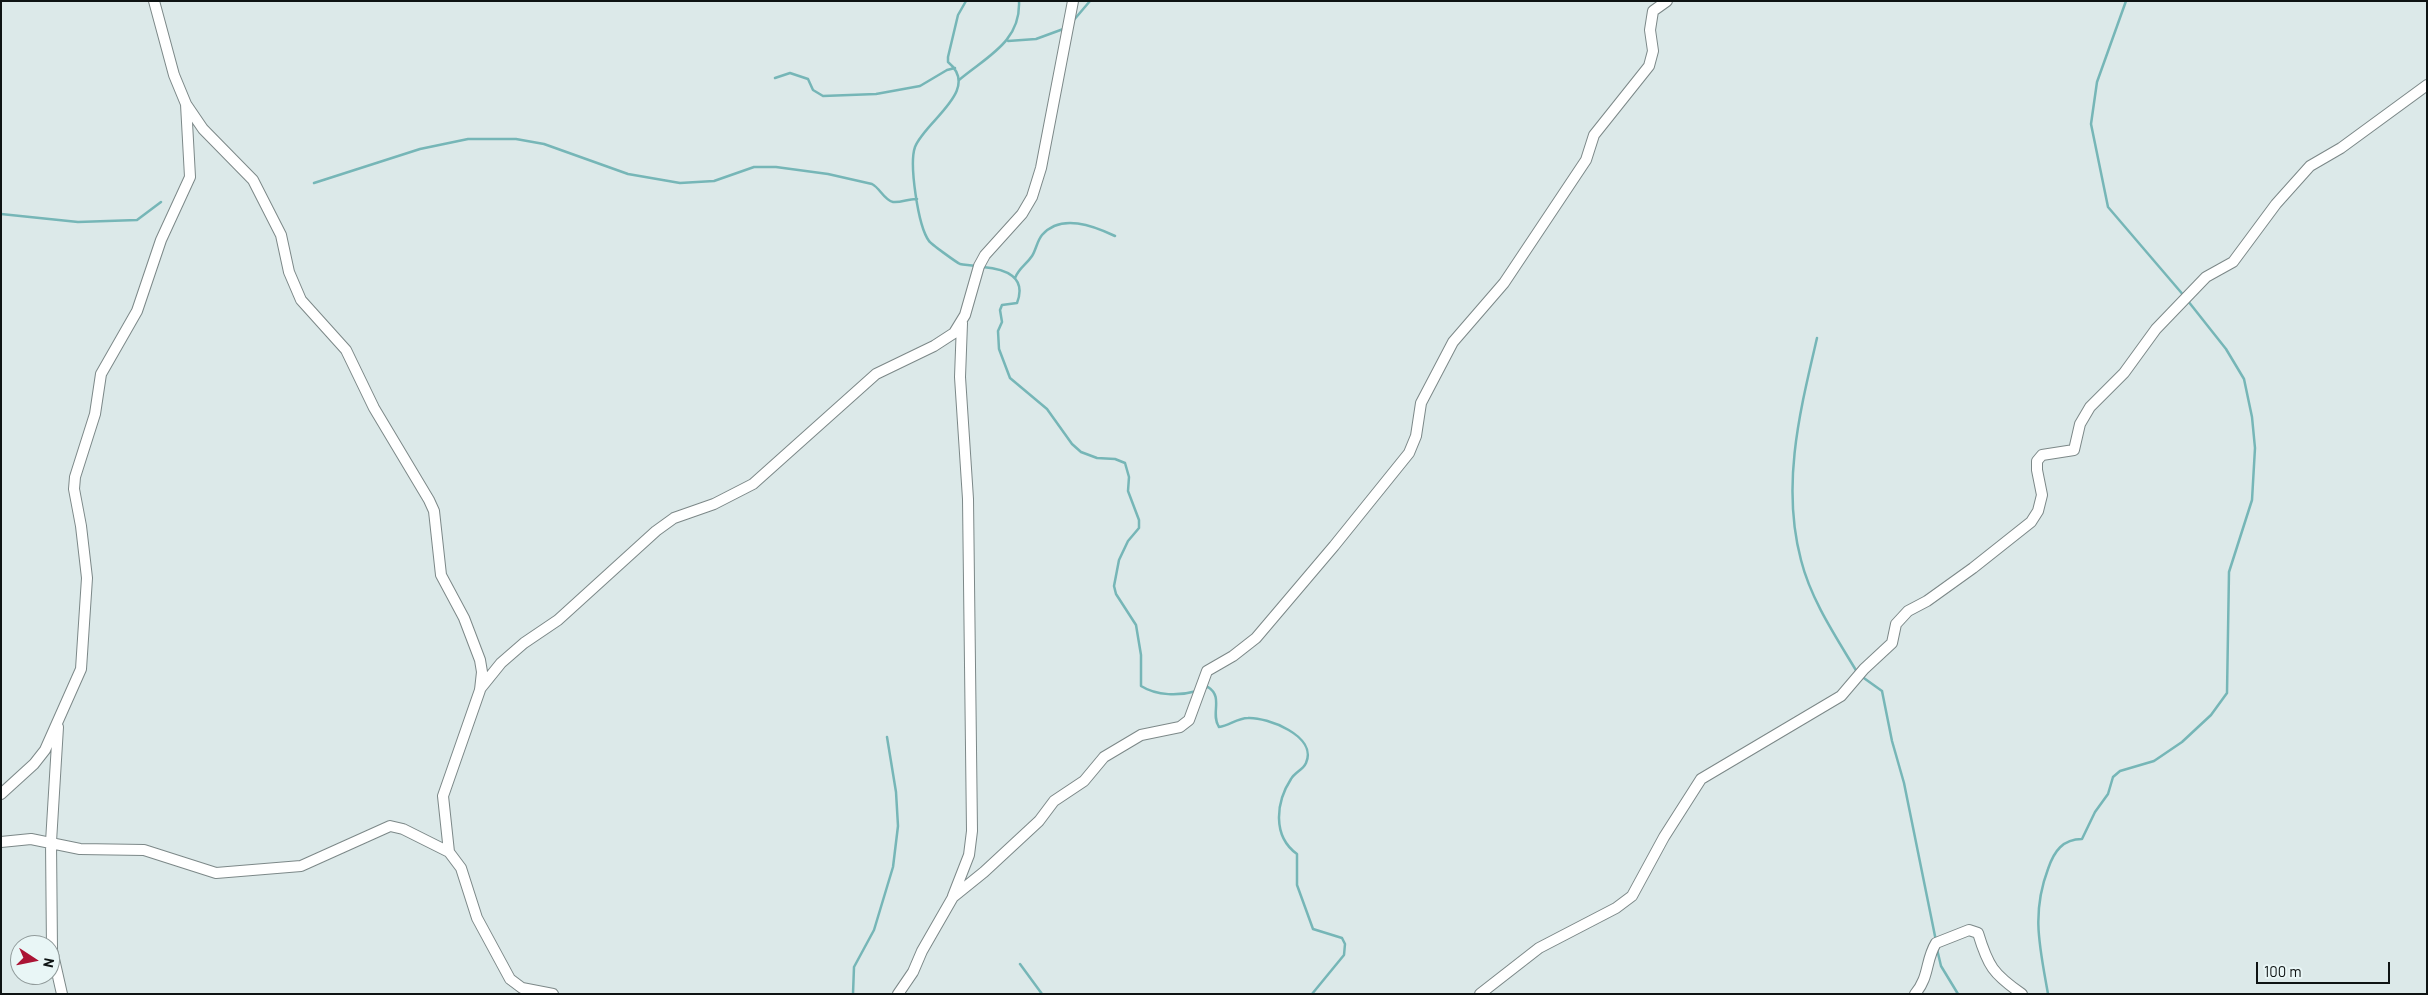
<!DOCTYPE html>
<style>
body{margin:0}
#map{position:relative;width:2428px;height:995px;overflow:hidden;background:#dce9e9;font-family:Barlow,sans-serif}
canvas{display:block}
.frame{position:absolute;inset:0;border:2px solid #0e1313;pointer-events:none}
.north{position:absolute;left:10px;top:935px;width:50px;height:50px;box-sizing:border-box;background:#e9f6f6;border:1px solid #919b9b;border-radius:50%;rotate:101deg;font-size:14px;font-weight:700;line-height:20px;text-align:center;color:#0e1313}
.north::after{content:'';display:block;margin:auto;width:18px;height:22px;background:#ab1435;clip-path:polygon(50% 0,100% 100%,50% 72%,0 100%)}
.scale{position:absolute;left:2256px;top:962px;width:134px;height:22px;box-sizing:border-box;border:2px solid #0e1313;border-top:0;padding-left:6px;font-size:15px;line-height:18px;white-space:nowrap;color:#0e1313;-webkit-text-stroke:4px #e9f6f6;paint-order:stroke}
</style>
<div id="map">
<canvas width="2428" height="995"></canvas>
<div class="frame"></div>
<div class="north">N</div>
<div class="scale">100 m</div>
</div>
<script>
const g = document.querySelector('canvas').getContext('2d');
g.lineJoin = 'round';
function trace(path, color, width, dash) { g.strokeStyle = color; g.lineWidth = width; g.lineCap = dash ? 'butt' : 'round'; g.setLineDash(dash || []); g.stroke(path); }
trace(new Path2D(`
 M 966,1 L 958,15 L 948,57 L 948,62 C 982,90 925,121 915,147 C 909,164 918,226 929,241 C 931,244 956,262 960,264 C 964,265 970,265 975,266
 M 2126,1 L 2097,82 L 2091,124 L 2108,207 L 2185,297
 M 1073,21 L 1090,1
 M 1008,41 L 1036,39 L 1066,28
 M 775,78 L 790,73 L 808,79 L 813,90 L 823,96 L 876,94 L 920,86 L 947,70 L 955,68
 M 959,80 C 986,57 1021,42 1019,1
 M 314,183 L 420,149 L 468,139 L 516,139 L 544,144 L 628,174 L 680,183 L 714,181 L 754,167 L 776,167 L 828,174 L 872,184 C 880,188 884,200 893,202 C 901,203 910,198 917,199
 M 1,214 L 78,222 L 137,220 L 161,202
 M 983,267 C 1006,269 1027,277 1017,303 L 1002,305 L 1000,310 L 1002,322 L 998,331 L 999,349 L 1010,378 L 1047,409 L 1072,444 L 1081,452 L 1097,458 L 1115,459 L 1125,463 L 1129,477 L 1128,491 L 1139,520 L 1139,528 L 1128,541 L 1119,560 L 1114,586 L 1116,594 L 1136,625 L 1141,655 L 1141,686 C 1157,696 1179,696 1197,691
 M 1015,278 C 1019,268 1026,265 1032,256 C 1036,250 1037,241 1042,235 C 1061,213 1094,226 1115,236
 M 1817,338 C 1800,411 1781,485 1801,560 C 1811,600 1836,637 1857,672
 M 1861,676 L 1882,691 L 1892,741 L 1904,783 L 1936,941
 M 1205,688 L 1208,687 C 1224,697 1210,714 1219,727 C 1229,726 1237,718 1248,718 C 1267,717 1318,736 1306,763 C 1303,770 1295,772 1291,779 C 1276,802 1272,836 1297,854 L 1297,885 L 1313,929 L 1342,938 L 1345,944 L 1344,955 L 1312,994
 M 1937,949 L 1941,966 L 1958,994
 M 1020,964 L 1042,994
 M 853,994 L 854,967 L 874,930 L 893,867 L 898,826 L 896,792 L 887,737
 M 2048,994 C 2040,948 2031,914 2048,869 C 2054,851 2063,839 2082,839 L 2095,812 L 2108,794 L 2113,777 L 2120,771 L 2154,761 L 2182,742 L 2211,715 L 2227,693 L 2229,572 L 2252,500 L 2255,448 L 2252,417 L 2244,379 L 2226,349 L 2188,301`), '#76b6b7', 2.5);
const minor = new Path2D(`
 M 186,104 L 203,129 L 253,180 L 281,235 L 289,272 L 301,300 L 346,350 L 374,408 L 429,500 L 434,511 L 441,575 L 464,618 L 480,660 L 482,672 L 480,690 L 443,796 L 449,852 L 461,868 L 477,918 L 510,979 L 522,988 L 553,994
 M 480,689 L 501,663 L 524,643 L 558,620 L 656,531 L 674,518 L 714,504 L 753,484 L 876,374 L 934,346 L 954,333 L 965,315 L 979,266 L 985,255 L 1022,214 L 1032,197 L 1041,168 L 1073,1
 M 58,727 L 51,842 L 52,950 L 62,994
 M 1,794 L 34,764 L 45,750 L 81,669 L 87,578 L 81,526 L 74,489 L 75,477 L 95,414 L 101,374 L 137,311 L 161,240 L 190,177 L 186,104 L 174,75 L 154,1
 M 1,842 L 31,839 L 80,849 L 144,850 L 216,873 L 301,866 L 390,826 L 403,829 L 449,852
 M 953,896 L 969,855 L 972,831 L 968,499 L 960,377 L 962,323
 M 898,994 L 913,972 L 922,951 L 953,897 L 984,872 L 1039,821 L 1054,801 L 1084,781 L 1104,757 L 1141,735 L 1180,727 L 1189,720 L 1207,671 L 1233,656 L 1256,638 L 1334,546 L 1409,453 L 1416,436 L 1421,403 L 1453,342 L 1504,283 L 1586,160 L 1594,135 L 1649,66 L 1653,51 L 1650,30 L 1653,11 L 1667,1
 M 1480,994 L 1539,948 L 1616,908 L 1632,896 L 1664,837 L 1701,779 L 1841,696 L 1864,669 L 1892,643 L 1896,624 L 1908,611 L 1927,601 L 1973,568 L 2031,522 L 2038,511 L 2042,495 L 2037,470 L 2037,461 L 2042,455 L 2074,450 L 2080,424 L 2090,407 L 2124,373 L 2156,329 L 2206,277 L 2233,262 L 2276,204 L 2310,166 L 2341,148 L 2427,85
 M 1915,994 C 1930,976 1925,961 1936,943 L 1969,930 L 1978,933 C 1988,966 1993,974 2022,994`);
trace(minor, '#7c8888', 12);
trace(minor, '#fff', 10);
</script>
